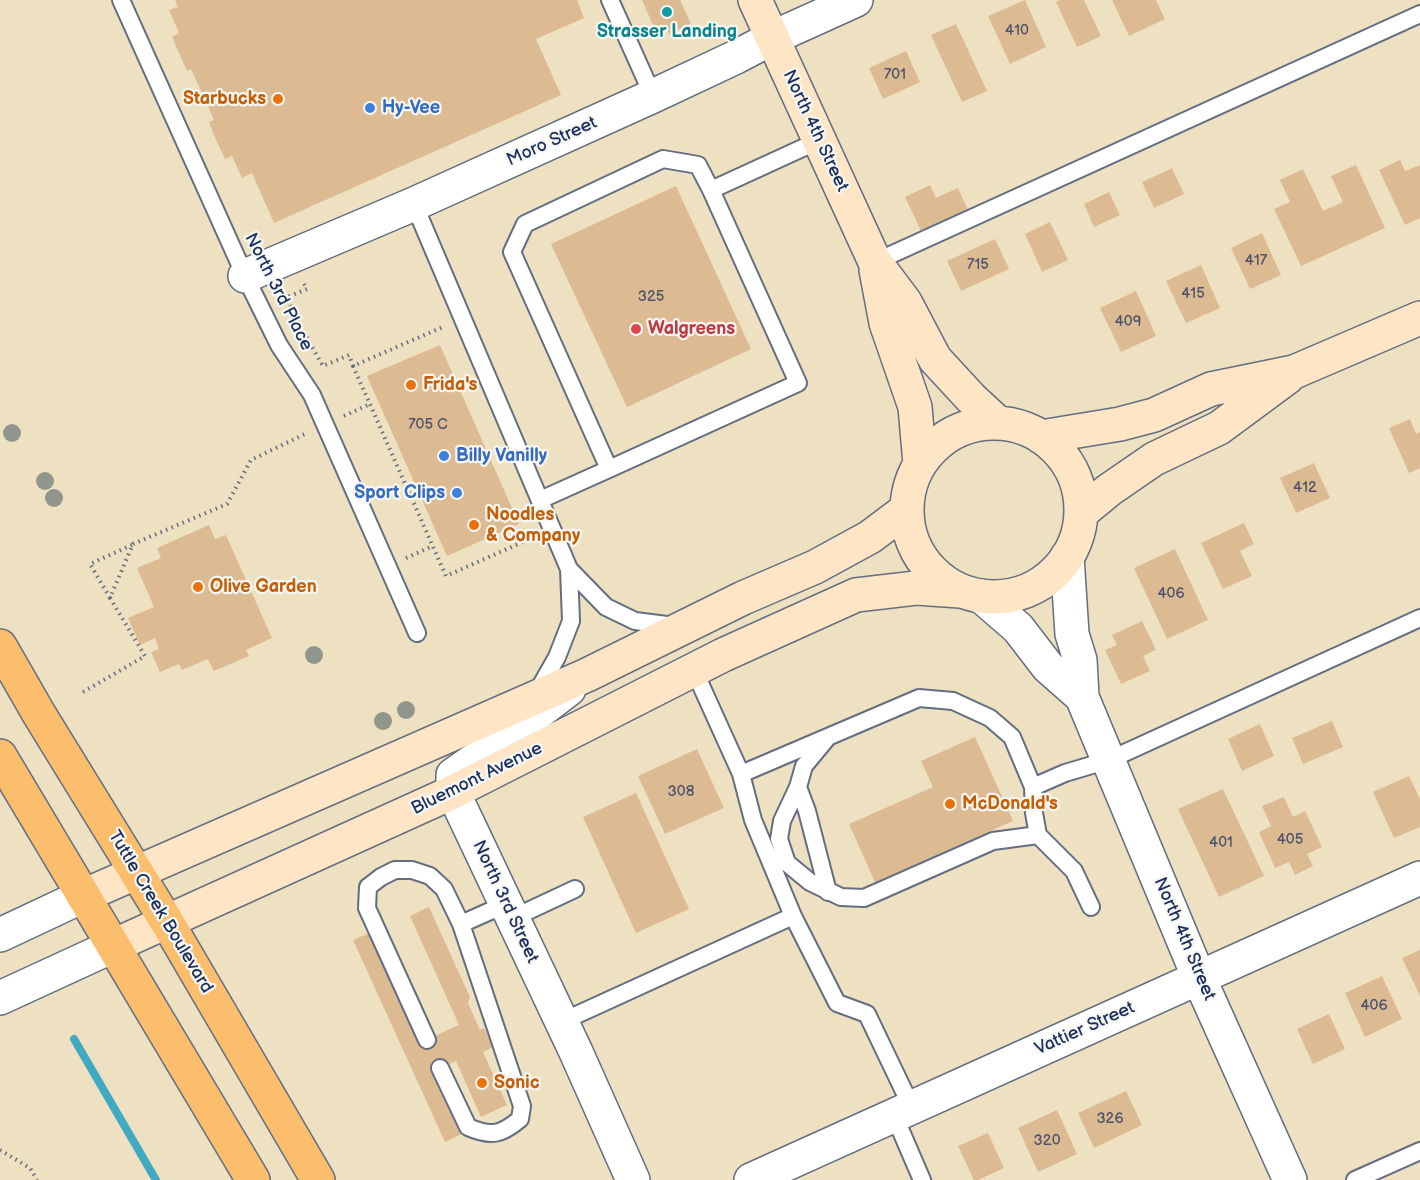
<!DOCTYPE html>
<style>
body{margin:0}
canvas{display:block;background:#ede1c1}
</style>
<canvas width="1420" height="1180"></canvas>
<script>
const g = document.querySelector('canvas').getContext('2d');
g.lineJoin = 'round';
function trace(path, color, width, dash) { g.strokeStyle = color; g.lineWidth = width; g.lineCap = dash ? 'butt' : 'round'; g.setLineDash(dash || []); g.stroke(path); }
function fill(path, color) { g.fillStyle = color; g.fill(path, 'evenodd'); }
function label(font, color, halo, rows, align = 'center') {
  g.font = font + ' "Balsamiq Sans",sans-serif'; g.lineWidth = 4.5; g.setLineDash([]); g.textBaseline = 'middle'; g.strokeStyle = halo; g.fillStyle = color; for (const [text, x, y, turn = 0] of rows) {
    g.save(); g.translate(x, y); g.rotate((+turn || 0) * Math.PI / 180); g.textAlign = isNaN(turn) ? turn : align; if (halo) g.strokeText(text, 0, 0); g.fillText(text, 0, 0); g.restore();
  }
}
trace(new Path2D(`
 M 74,1039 L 156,1180`), '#42a9c2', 8);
fill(new Path2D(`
 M 175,0 L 577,0 L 584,18 L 536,39 L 561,95 L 274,223 L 252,173 L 242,178 L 232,156 L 225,159 L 216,140 L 209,122 L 214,120 L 191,69 L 187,71 L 172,37 L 179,33 L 169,10 L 178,7 Z
 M 642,0 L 680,0 L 691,24 L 669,34 L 667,28 L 656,32 Z
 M 1025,0 L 1046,47 L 1010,64 L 988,16 Z
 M 1060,0 L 1084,0 L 1101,36 L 1077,47 L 1056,2 Z
 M 1112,0 L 1156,0 L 1165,19 L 1129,36 Z
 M 956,24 L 987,91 L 962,102 L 931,35 Z
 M 906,51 L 920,82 L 883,99 L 869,68 Z
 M 1400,160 L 1405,171 L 1420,165 L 1420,218 L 1405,225 L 1379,170 Z
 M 1356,165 L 1385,228 L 1301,266 L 1274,209 L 1290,202 L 1280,180 L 1303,169 L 1323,211 L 1343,202 L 1331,176 Z
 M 1172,168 L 1184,194 L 1154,208 L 1142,182 Z
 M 930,185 L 936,198 L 958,188 L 968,210 L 921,231 L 905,197 Z
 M 676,186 L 751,349 L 627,407 L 551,244 Z
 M 1109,192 L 1120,215 L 1094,227 L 1084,204 Z
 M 1050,222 L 1068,260 L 1042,272 L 1025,234 Z
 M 1262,233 L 1281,275 L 1250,289 L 1231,248 Z
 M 995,239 L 1009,269 L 961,291 L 947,261 Z
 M 1201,265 L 1220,308 L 1186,323 L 1166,281 Z
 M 1136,291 L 1156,336 L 1121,352 L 1100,308 Z
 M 440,345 L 519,524 L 447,556 L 367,376 Z
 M 1410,419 L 1416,434 L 1420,432 L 1420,468 L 1409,473 L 1389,428 Z
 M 1314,463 L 1330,498 L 1296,513 L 1280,478 Z
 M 1244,523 L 1254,544 L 1240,551 L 1252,576 L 1223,589 L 1201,543 Z
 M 209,525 L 215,539 L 226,535 L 272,638 L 246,650 L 249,656 L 214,671 L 208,659 L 182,670 L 179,664 L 160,672 L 151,652 L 159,649 L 155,638 L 140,645 L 128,618 L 154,607 L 137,568 L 161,558 L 157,548 Z
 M 1175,549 L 1208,620 L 1167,639 L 1134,568 Z
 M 1142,621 L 1156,650 L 1143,656 L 1150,671 L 1121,684 L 1105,650 L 1117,645 L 1112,635 Z
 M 1332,721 L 1343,747 L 1303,764 L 1292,738 Z
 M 1260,724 L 1274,756 L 1242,771 L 1228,739 Z
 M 975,737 L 1013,821 L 875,882 L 849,824 L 933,787 L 921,761 Z
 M 697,749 L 724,808 L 665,834 L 638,776 Z
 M 1409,776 L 1420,799 L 1420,827 L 1394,838 L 1373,792 Z
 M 1223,789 L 1264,876 L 1219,897 L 1178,809 Z
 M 636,793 L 689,909 L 636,933 L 583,817 Z
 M 1284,797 L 1293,817 L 1305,811 L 1322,847 L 1307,854 L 1313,866 L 1295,875 L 1289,862 L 1275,868 L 1259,832 L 1271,826 L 1262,806 Z
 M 429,907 L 470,997 L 468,1003 L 480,1030 L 484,1028 L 493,1047 L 483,1052 L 507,1105 L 481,1117 L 456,1061 L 437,1069 L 466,1132 L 445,1142 L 353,940 L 374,931 L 424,1041 L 459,1025 L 410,916 Z
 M 1420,950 L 1420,996 L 1402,958 Z
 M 1382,976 L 1402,1019 L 1365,1037 L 1345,993 Z
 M 1329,1014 L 1345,1049 L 1313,1064 L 1297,1029 Z
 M 1126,1091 L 1142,1125 L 1094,1148 L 1078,1113 Z
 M 1057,1110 L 1077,1154 L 1038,1172 L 1018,1128 Z
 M 988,1133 L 1004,1168 L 978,1180 L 974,1180 L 958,1146 Z`), '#ddbb92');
const service = new Path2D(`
 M 121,0 L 245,276 L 279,345 L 312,395 L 417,633
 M 610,0 L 653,96
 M 663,159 L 698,165 L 711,190 L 798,383 L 609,469 L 512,252 L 525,224 Z
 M 711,190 L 820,140
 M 414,204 L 569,569 L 571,621 L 557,657 L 536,694
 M 875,262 L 1420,14
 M 540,500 L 609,469
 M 569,569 L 606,607 L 635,621 L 675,626
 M 694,670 L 741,774 L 753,820 L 793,916 L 837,1003 L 867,1014 L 912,1108
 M 828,737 L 804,766 L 798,787 L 782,821 L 779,839 L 787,863 L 810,882 L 841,897 L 864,898 L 993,841 L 1038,835
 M 741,774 L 919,698 L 953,701 L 990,718 L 1012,737 L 1033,787
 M 798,787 L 807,811 L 828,892
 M 1091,907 L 1074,871 L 1038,835 L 1034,813 L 1033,787 L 1065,773 L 1109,760 L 1420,618
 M 513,918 L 575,889
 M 461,924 L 506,904
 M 561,1022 L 793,916
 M 427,1040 L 367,908 L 368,887 L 381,877 L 395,870 L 412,870 L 430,876 L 444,889 L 461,924 L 522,1106 L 520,1119 C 501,1135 491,1137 468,1127 L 440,1068
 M 894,1115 L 922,1180
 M 1355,1180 L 1420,1151`);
const minor = new Path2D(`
 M 245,276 L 414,204 L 653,96 L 736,57 L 772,38 L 856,0
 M 1067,557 L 1072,634 L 1080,660 L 1082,697 L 1199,978 L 1290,1180
 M 981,596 L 1018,628 L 1048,667 L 1082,697
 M 569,689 L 500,742 L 453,775 L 453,792 L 576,1052 L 633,1180
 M 751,1180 L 1420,878`);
const tertiary = new Path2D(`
 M 0,935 L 83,896
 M 0,998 L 113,946`);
const secondary = new Path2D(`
 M 755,0 L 875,262 L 905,302 L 935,359 L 971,398 L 998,423
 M 876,270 L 886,323 L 915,407 L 920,464
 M907 510a87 87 0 1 1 174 0a87 87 0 1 1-174 0Z
 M 1041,437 L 1120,424 L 1154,415 L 1211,389 L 1294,372 L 1420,318
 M 1081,513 L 1109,490 L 1154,459 L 1219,428 L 1288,377
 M 83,896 L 587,675 L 743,598 L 815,567 L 870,537 L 906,510
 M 113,946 L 453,792 L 723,655 L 856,595 L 916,588 L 960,591`);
const trunk = new Path2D(`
 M 0,646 L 39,714 L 167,922 L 318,1180
 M 0,756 L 253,1180`);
trace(service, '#646d81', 20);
trace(minor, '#646d81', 36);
trace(tertiary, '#646d81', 36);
trace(secondary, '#646d81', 36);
trace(trunk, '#646d81', 36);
trace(new Path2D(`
 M 304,284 L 307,289 L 287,297 L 296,319 L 323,366 L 349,355 L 353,366 L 443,327
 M 353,366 L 446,576 L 532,538
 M 344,416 L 370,404
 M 406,558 L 433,546
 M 110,598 L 90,564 L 132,545
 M 83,692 L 145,656 L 110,598 L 133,544 L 227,504 L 251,460 L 305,434
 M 0,1150 L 30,1168 L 37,1180`), '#646d81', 4, [1.5, 4.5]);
trace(service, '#fff', 16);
trace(minor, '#fff', 33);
trace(tertiary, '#fff', 33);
trace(secondary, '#fde5c5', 33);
trace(trunk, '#fabe6d', 33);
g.fillStyle = '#91968d';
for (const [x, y] of [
 [12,433],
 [45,481],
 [54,498],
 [314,655],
 [406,710],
 [383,721]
]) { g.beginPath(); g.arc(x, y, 9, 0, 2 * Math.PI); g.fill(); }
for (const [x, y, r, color] of [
 [667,12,6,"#0f9aa8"],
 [278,99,6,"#e8710a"],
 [370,108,6,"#3f7fe0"],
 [636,329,6,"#e0444e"],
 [411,385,6,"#e8710a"],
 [444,456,6,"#3f7fe0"],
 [457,493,6,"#3f7fe0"],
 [474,525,6,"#e8710a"],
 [198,587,6,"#e8710a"],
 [950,804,6,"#e8710a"],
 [482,1083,6,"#e8710a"]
]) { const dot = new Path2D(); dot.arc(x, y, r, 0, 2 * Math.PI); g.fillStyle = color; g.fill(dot); trace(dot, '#f6f6f2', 2); }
label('15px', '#4c526b', null, [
 ["410",1017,31],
 ["701",895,75],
 ["417",1256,261],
 ["715",978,265],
 ["415",1193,294],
 ["325",651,297],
 ["409",1128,322],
 ["705 C",428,425],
 ["412",1305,488],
 ["406",1171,594],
 ["308",681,792],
 ["405",1290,840],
 ["401",1221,843],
 ["406",1374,1006],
 ["326",1110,1119],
 ["320",1047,1141]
]);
label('bold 18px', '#0d838f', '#f6f6f2', [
 ["Strasser Landing",667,32]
]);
label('bold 18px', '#c56008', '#f6f6f2', [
 ["Starbucks",266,99,"right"],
 ["Frida's",423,385],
 ["Noodles",486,515],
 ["& Company",486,536],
 ["Olive Garden",210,587],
 ["McDonald's",962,804],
 ["Sonic",494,1083]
], 'left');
label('bold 18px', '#366cbe', '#f6f6f2', [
 ["Hy-Vee",382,108],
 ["Billy Vanilly",456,456],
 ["Sport Clips",445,493,"right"]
], 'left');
label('18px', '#1b2f5e', '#f6f6f2', [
 ["North 4th Street",815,131,65],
 ["Moro Street",552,142,-24],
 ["North 3rd Place",278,292,63],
 ["Bluemont Avenue",477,779,-26],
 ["North 3rd Street",505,902,65],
 ["Tuttle Creek Boulevard",160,912,59],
 ["North 4th Street",1184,939,67],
 ["Vattier Street",1085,1029,-24]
]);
label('bold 18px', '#be3a42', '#f6f6f2', [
 ["Walgreens",648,329]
], 'left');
</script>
